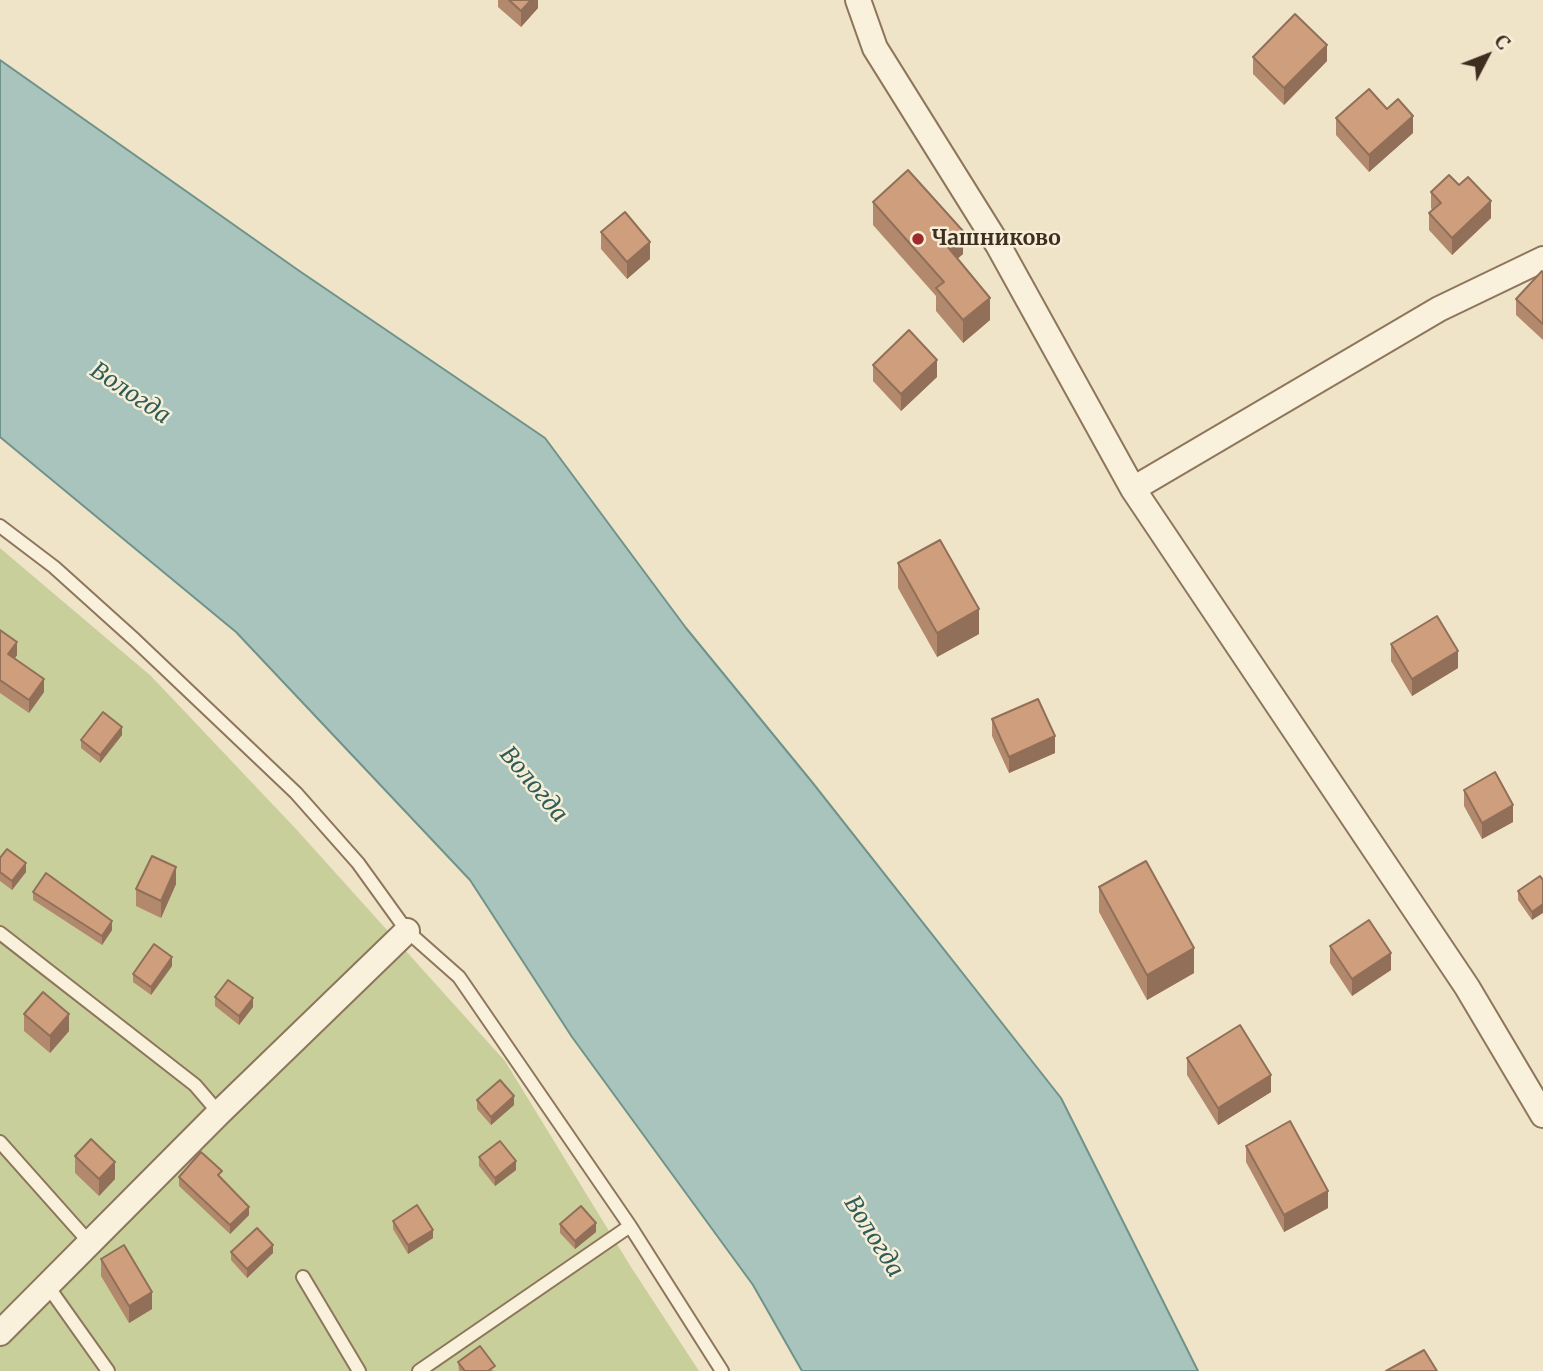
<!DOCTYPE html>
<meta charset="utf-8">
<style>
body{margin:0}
#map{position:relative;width:1543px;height:1371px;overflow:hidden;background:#f0e4c8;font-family:Merriweather,serif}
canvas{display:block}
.north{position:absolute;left:1452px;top:21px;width:70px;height:70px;-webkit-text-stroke:5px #f7eed8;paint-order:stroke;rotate:48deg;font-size:19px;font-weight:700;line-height:28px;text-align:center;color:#3d2e20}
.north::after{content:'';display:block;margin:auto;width:24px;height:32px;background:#3d2e20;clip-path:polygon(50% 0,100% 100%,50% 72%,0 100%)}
</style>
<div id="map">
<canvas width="1543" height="1371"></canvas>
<div class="north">С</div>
</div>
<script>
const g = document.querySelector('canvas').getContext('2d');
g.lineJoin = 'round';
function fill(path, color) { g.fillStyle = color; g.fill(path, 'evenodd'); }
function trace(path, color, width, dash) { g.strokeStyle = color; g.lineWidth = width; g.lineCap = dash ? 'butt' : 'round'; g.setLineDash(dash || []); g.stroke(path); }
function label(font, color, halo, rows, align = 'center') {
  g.font = font + ' Merriweather,serif'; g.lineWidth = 5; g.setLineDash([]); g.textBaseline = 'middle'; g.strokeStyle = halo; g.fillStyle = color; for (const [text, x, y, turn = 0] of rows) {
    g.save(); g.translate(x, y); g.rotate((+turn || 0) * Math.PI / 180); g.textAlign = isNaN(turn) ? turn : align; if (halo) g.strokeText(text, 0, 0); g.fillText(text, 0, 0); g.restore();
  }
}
fill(new Path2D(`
 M 0,548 L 151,676 L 296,829 L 505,1061 L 631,1267 L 699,1371 L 0,1371 Z`), '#c9cf9b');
const water = new Path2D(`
 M 0,60 L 298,270 L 545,438 L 686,628 L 812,782 L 1061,1098 L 1198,1371 L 802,1371 L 753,1285 L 572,1037 L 470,880 L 236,632 L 0,437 Z`);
fill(water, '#a9c4bc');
trace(water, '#6f938a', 2);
const service = new Path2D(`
 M 0,526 L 54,567 L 135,640 L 296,793 L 358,863 L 407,931 L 459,977 L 630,1226 L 722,1371
 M 0,933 L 195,1085 L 219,1113
 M 0,1142 L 89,1242
 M 303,1277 L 359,1371
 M 47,1285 L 108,1371
 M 419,1371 L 630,1226`);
const minor = new Path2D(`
 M 858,0 L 875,48 L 998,245 L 1133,489 L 1467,987 L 1543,1115
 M 1133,489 L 1439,309 L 1543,259
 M 0,1333 L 219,1113 L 407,931`);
trace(service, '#8d765c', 16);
trace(minor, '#8d765c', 28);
trace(service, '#faf1dc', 12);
trace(minor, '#faf1dc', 24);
fill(new Path2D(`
 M 498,0 L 538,0 L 538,8 L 521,27 L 498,7 Z
 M 1253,57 L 1327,61 L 1284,105 L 1253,74 Z
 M 1387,109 L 1413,133 L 1369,172 L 1336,135 L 1336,118 Z
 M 1431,192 L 1491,218 L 1452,255 L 1429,230 L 1429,213 L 1432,210 L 1431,208 Z
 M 873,202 L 963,254 L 957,259 L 990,320 L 963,343 L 936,311 L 936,296 L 873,225 Z
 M 601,232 L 650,259 L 627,279 L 601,249 Z
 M 1543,273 L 1543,340 L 1516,315 L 1516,299 Z
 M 873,365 L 937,377 L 901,411 L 873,381 Z
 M 898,563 L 979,634 L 937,657 L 898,588 Z
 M 0,630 L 17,655 L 15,658 L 44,692 L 29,713 L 0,693 Z
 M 1391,644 L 1458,668 L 1412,696 L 1391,661 Z
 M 992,719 L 1055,753 L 1009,773 L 992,736 Z
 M 122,735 L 100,763 L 81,748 L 81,740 Z
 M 1464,790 L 1513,822 L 1482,839 L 1464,806 Z
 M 0,858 L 26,872 L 12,890 L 0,881 Z
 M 1543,880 L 1532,920 L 1518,900 L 1518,891 Z
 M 176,884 L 161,918 L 136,906 L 136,889 Z
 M 1099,887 L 1194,973 L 1147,1000 L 1099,912 Z
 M 33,892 L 112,930 L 102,945 L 33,900 Z
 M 1330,946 L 1391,970 L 1352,996 L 1330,963 Z
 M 172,966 L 151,995 L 133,982 L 133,974 Z
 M 215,997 L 253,1007 L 239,1025 L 215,1006 Z
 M 24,1014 L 69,1031 L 50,1053 L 24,1031 Z
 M 1187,1058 L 1271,1092 L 1218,1125 L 1187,1075 Z
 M 477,1100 L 514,1105 L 491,1125 L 477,1109 Z
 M 1246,1146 L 1328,1208 L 1284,1232 L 1246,1162 Z
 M 75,1156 L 115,1179 L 99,1196 L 75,1173 Z
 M 479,1157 L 516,1170 L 495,1186 L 479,1166 Z
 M 179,1177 L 222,1178 L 249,1215 L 230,1234 L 179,1186 Z
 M 393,1221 L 433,1238 L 408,1254 L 393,1229 Z
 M 560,1224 L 596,1232 L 575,1249 L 560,1233 Z
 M 231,1252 L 273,1253 L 247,1278 L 231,1260 Z
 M 101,1259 L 152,1309 L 129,1323 L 101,1276 Z
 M 458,1362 L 495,1371 L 459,1371 Z`), '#b2896c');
fill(new Path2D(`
 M 531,0 L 538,0 L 538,8 L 521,27 L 521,11 Z
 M 1327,45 L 1327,61 L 1284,105 L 1284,88 Z
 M 1413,116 L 1413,133 L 1369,172 L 1369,155 Z
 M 1491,201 L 1491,218 L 1452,255 L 1452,238 Z
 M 963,231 L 963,254 L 947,268 L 947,246 Z
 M 650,242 L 650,259 L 627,279 L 627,262 Z
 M 990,298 L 990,320 L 963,343 L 963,320 Z
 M 937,360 L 937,377 L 901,411 L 901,394 Z
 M 979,609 L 979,634 L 937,657 L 937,633 Z
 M 17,642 L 17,655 L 8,668 L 8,654 Z
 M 1458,651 L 1458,668 L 1412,696 L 1412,679 Z
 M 44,679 L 44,692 L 29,713 L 29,700 Z
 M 122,727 L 122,735 L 100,763 L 100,755 Z
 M 1055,736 L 1055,753 L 1009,773 L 1009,757 Z
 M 1513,805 L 1513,822 L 1482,839 L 1482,823 Z
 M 26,863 L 26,872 L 12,890 L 12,881 Z
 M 176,867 L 176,884 L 161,918 L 161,901 Z
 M 1543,904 L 1543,913 L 1532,920 L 1532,912 Z
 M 112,921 L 112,930 L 102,945 L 102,936 Z
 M 1194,948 L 1194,973 L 1147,1000 L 1147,975 Z
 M 1391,953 L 1391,970 L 1352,996 L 1352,979 Z
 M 172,957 L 172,966 L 151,995 L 151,987 Z
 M 253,998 L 253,1007 L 239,1025 L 239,1016 Z
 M 69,1014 L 69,1031 L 50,1053 L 50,1036 Z
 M 1271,1075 L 1271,1092 L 1218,1125 L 1218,1108 Z
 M 514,1096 L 514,1105 L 491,1125 L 491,1117 Z
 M 516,1161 L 516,1170 L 495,1186 L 495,1178 Z
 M 115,1162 L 115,1179 L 99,1196 L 99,1179 Z
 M 1328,1191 L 1328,1208 L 1284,1232 L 1284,1215 Z
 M 249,1207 L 249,1215 L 230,1234 L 230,1225 Z
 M 596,1223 L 596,1232 L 575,1249 L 575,1241 Z
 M 433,1230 L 433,1238 L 408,1254 L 408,1245 Z
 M 273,1245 L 273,1253 L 247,1278 L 247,1269 Z
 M 152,1292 L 152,1309 L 129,1323 L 129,1306 Z`), '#916f58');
const building = new Path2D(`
 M 509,0 L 531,0 L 521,11 Z
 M 1295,14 L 1327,45 L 1284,88 L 1253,57 Z
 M 1369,89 L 1387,109 L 1398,99 L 1413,116 L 1369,155 L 1336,118 Z
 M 908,170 L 963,231 L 947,246 L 990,298 L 963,320 L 936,288 L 944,282 L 873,202 Z
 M 1449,175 L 1459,185 L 1468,177 L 1491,201 L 1452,238 L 1429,213 L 1441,203 L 1431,192 Z
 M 625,212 L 650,242 L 627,262 L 601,232 Z
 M 1542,271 L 1543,273 L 1543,324 L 1516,299 Z
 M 909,330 L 937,360 L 901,394 L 873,365 Z
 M 940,540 L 979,609 L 937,633 L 898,563 Z
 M 1437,616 L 1458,651 L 1412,679 L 1391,644 Z
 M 0,630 L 17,642 L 8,654 L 44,679 L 29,700 L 0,680 Z
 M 1038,699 L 1055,736 L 1009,757 L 992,719 Z
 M 103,712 L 122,727 L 100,755 L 81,740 Z
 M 1495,772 L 1513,805 L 1482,823 L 1464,790 Z
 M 7,849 L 26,863 L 12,881 L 0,872 L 0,858 Z
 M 152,856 L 176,867 L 161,901 L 136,889 Z
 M 1146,861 L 1194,948 L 1147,975 L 1099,887 Z
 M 46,873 L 112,921 L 102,936 L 33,892 Z
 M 1540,876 L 1543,880 L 1543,904 L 1532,912 L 1518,891 Z
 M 1369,920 L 1391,953 L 1352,979 L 1330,946 Z
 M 154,944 L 172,957 L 151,987 L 133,974 Z
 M 228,980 L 253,998 L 239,1016 L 215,997 Z
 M 43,992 L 69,1014 L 50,1036 L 24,1014 Z
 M 1240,1025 L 1271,1075 L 1218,1108 L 1187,1058 Z
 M 500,1080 L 514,1096 L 491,1117 L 477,1100 Z
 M 1290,1121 L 1328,1191 L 1284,1215 L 1246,1146 Z
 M 91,1139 L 115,1162 L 99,1179 L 75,1156 Z
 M 500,1141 L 516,1161 L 495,1178 L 479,1157 Z
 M 201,1152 L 222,1171 L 218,1175 L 249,1207 L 230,1225 L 179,1177 Z
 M 417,1205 L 433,1230 L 408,1245 L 393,1221 Z
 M 581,1206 L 596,1223 L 575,1241 L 560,1224 Z
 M 257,1228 L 273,1245 L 247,1269 L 231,1252 Z
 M 124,1245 L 152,1292 L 129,1306 L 101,1259 Z
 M 480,1346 L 495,1366 L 488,1371 L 465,1371 L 458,1362 Z
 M 1424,1350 L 1437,1371 L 1386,1371 Z`);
fill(building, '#cf9f7d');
trace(building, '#916f58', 2);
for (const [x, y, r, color] of [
 [918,239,7,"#9e2a2b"]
]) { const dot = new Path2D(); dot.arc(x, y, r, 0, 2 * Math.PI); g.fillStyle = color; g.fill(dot); trace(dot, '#f7eed8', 2.5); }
label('bold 21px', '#3d2e20', '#f7eed8', [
 ["Чашниково",932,239]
], 'left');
label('italic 23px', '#2f5d5a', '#f7eed8', [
 ["Вологда",130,394,34],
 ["Вологда",533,785,50],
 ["Вологда",873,1237,58]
]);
</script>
